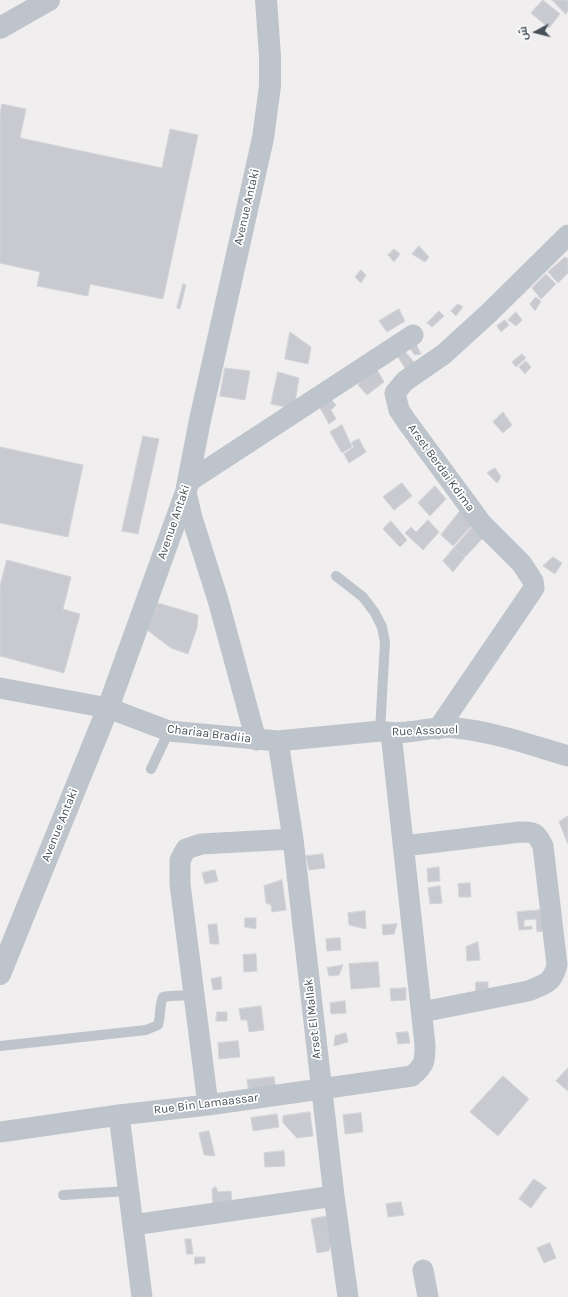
<!DOCTYPE html>
<meta charset="utf-8">
<style>
body{margin:0}
#map{position:relative;width:568px;height:1297px;overflow:hidden;background:#f0eeee;font-family:Karla,Cairo,sans-serif}
canvas{display:block}
.north{position:absolute;left:516px;top:12px;width:40px;height:40px;-webkit-text-stroke:3px #fff;paint-order:stroke;rotate:263deg;font-size:11px;font-weight:700;line-height:16px;text-align:center;color:#485059}
.north::after{content:'';display:block;margin:auto;width:14px;height:18px;background:#485059;clip-path:polygon(50% 0,100% 100%,50% 72%,0 100%)}
</style>
<div id="map">
<canvas width="568" height="1297"></canvas>
<div class="north">ش</div>
</div>
<script>
const g = document.querySelector('canvas').getContext('2d');
g.lineJoin = 'round';
function fill(path, color) { g.fillStyle = color; g.fill(path, 'evenodd'); }
function trace(path, color, width, dash) { g.strokeStyle = color; g.lineWidth = width; g.lineCap = dash ? 'butt' : 'round'; g.setLineDash(dash || []); g.stroke(path); }
function label(font, color, halo, rows, align = 'center') {
  g.font = font + ' Karla,sans-serif'; g.lineWidth = 3.5; g.setLineDash([]); g.textBaseline = 'middle'; g.strokeStyle = halo; g.fillStyle = color; for (const [text, x, y, turn = 0] of rows) {
    g.save(); g.translate(x, y); g.rotate((+turn || 0) * Math.PI / 180); g.textAlign = isNaN(turn) ? turn : align; if (halo) g.strokeText(text, 0, 0); g.fillText(text, 0, 0); g.restore();
  }
}
const building = new Path2D(`
 M 543,0 L 560,14 L 549,28 L 531,13 Z
 M 552,0 L 568,0 L 568,11 L 566,14 Z
 M 2,104 L 26,109 L 20,138 L 162,168 L 170,129 L 198,135 L 163,299 L 90,284 L 88,296 L 37,286 L 40,272 L 0,263 L 0,115 Z
 M 419,246 L 429,257 L 425,262 L 412,254 Z
 M 394,249 L 400,254 L 394,262 L 388,255 Z
 M 565,257 L 568,259 L 568,273 L 558,283 L 548,272 Z
 M 361,270 L 366,275 L 361,283 L 355,277 Z
 M 546,274 L 556,284 L 541,299 L 532,288 Z
 M 183,284 L 186,285 L 180,309 L 177,308 Z
 M 536,297 L 541,301 L 535,311 L 530,304 Z
 M 458,304 L 463,307 L 456,316 L 451,311 Z
 M 399,309 L 405,321 L 387,332 L 379,321 Z
 M 439,311 L 444,316 L 432,327 L 427,323 Z
 M 516,312 L 522,320 L 516,326 L 508,320 Z
 M 505,320 L 509,325 L 501,332 L 497,326 Z
 M 290,332 L 311,347 L 308,364 L 285,359 Z
 M 416,344 L 421,354 L 415,355 L 410,349 Z
 M 403,349 L 414,362 L 406,370 L 397,355 Z
 M 522,354 L 526,358 L 516,367 L 512,362 Z
 M 526,361 L 531,367 L 525,374 L 519,367 Z
 M 375,366 L 384,382 L 367,395 L 358,385 L 367,372 Z
 M 225,368 L 250,371 L 245,400 L 220,396 Z
 M 278,372 L 299,378 L 294,409 L 271,404 Z
 M 330,398 L 336,405 L 331,410 L 336,419 L 329,424 L 319,406 Z
 M 503,412 L 512,425 L 503,433 L 493,422 Z
 M 342,425 L 352,447 L 342,453 L 330,432 Z
 M 143,436 L 159,439 L 138,534 L 122,531 Z
 M 359,439 L 366,452 L 349,463 L 344,454 L 354,447 L 351,443 Z
 M 0,447 L 83,465 L 68,537 L 0,523 Z
 M 495,468 L 501,477 L 497,483 L 487,473 Z
 M 402,483 L 412,496 L 394,510 L 383,497 Z
 M 435,486 L 446,499 L 430,516 L 418,503 Z
 M 460,511 L 472,525 L 453,546 L 441,535 Z
 M 428,520 L 439,532 L 423,550 L 405,533 L 411,527 L 416,532 Z
 M 391,521 L 407,540 L 400,547 L 383,529 Z
 M 473,526 L 483,538 L 465,557 L 454,548 Z
 M 454,548 L 465,557 L 453,572 L 443,561 Z
 M 553,557 L 562,563 L 555,574 L 543,566 Z
 M 7,560 L 71,577 L 63,609 L 80,614 L 64,673 L 0,656 L 0,586 Z
 M 158,603 L 198,615 L 197,628 L 188,654 L 171,648 L 147,630 Z
 M 568,816 L 568,844 L 559,822 Z
 M 323,854 L 325,868 L 309,870 L 306,856 Z
 M 439,867 L 440,881 L 428,882 L 427,869 Z
 M 215,870 L 218,881 L 205,884 L 202,873 Z
 M 282,880 L 286,910 L 272,912 L 271,905 L 266,903 L 264,886 Z
 M 470,883 L 471,897 L 459,897 L 458,884 Z
 M 440,886 L 442,903 L 430,904 L 428,888 Z
 M 541,910 L 543,931 L 537,932 L 536,919 L 524,920 L 524,927 L 532,926 L 532,929 L 519,930 L 517,912 Z
 M 365,911 L 366,929 L 349,925 L 348,913 Z
 M 245,918 L 256,918 L 256,929 L 245,927 Z
 M 217,924 L 219,944 L 210,944 L 208,925 Z
 M 397,924 L 394,934 L 383,935 L 382,925 Z
 M 340,938 L 341,950 L 327,951 L 326,939 Z
 M 478,942 L 480,960 L 467,961 L 466,947 Z
 M 256,954 L 257,971 L 244,972 L 243,955 Z
 M 378,962 L 380,987 L 351,989 L 349,964 Z
 M 343,965 L 339,975 L 329,976 L 327,968 Z
 M 221,977 L 222,989 L 213,990 L 211,979 Z
 M 476,982 L 488,982 L 488,994 L 476,994 Z
 M 406,988 L 406,1000 L 391,1001 L 390,989 Z
 M 345,1001 L 346,1013 L 331,1014 L 330,1003 Z
 M 261,1006 L 264,1030 L 249,1032 L 247,1020 L 241,1020 L 239,1009 Z
 M 217,1012 L 227,1012 L 227,1021 L 216,1021 Z
 M 408,1032 L 410,1043 L 398,1044 L 396,1033 Z
 M 346,1033 L 348,1042 L 334,1046 L 335,1036 Z
 M 238,1041 L 240,1057 L 219,1059 L 218,1043 Z
 M 568,1068 L 568,1091 L 556,1081 Z
 M 503,1076 L 529,1099 L 498,1136 L 470,1112 Z
 M 274,1077 L 276,1089 L 249,1092 L 247,1080 Z
 M 310,1112 L 313,1136 L 297,1138 L 283,1123 L 283,1116 Z
 M 361,1113 L 363,1132 L 345,1134 L 343,1115 Z
 M 277,1114 L 279,1127 L 253,1131 L 251,1118 Z
 M 209,1131 L 215,1156 L 204,1155 L 199,1133 Z
 M 284,1151 L 285,1166 L 265,1167 L 264,1153 Z
 M 534,1179 L 547,1188 L 544,1190 L 531,1208 L 519,1199 Z
 M 216,1187 L 218,1192 L 231,1191 L 232,1205 L 213,1207 L 212,1189 Z
 M 401,1202 L 404,1215 L 388,1217 L 386,1204 Z
 M 329,1216 L 333,1235 L 329,1251 L 317,1253 L 311,1219 Z
 M 185,1239 L 191,1239 L 193,1254 L 187,1254 Z
 M 550,1243 L 556,1258 L 544,1263 L 537,1248 Z
 M 195,1257 L 205,1257 L 205,1263 L 195,1264 Z`);
fill(building, '#c9cad0');
trace(building, '#d2d4d9', 1);
trace(new Path2D(`
 M 336,576 L 363,597 L 375,613 L 382,627 L 385,642 L 380,731
 M 151,769 L 169,731
 M 0,1046 L 146,1030 L 158,1025 C 161,1016 159,1006 163,997 L 170,996 L 194,995
 M 63,1195 L 128,1191`), '#bec4cb', 10);
trace(new Path2D(`
 M 188,482 L 413,335
 M 186,492 L 192,518 L 218,600 L 256,740
 M 0,688 L 108,708 L 169,731 L 278,741 L 380,731 C 405,737 431,725 456,728 C 495,732 531,745 568,756
 M 438,729 L 534,588 L 533,581 L 522,564 L 482,524 L 407,422 L 399,410 L 395,393 L 405,381 L 444,354 L 490,312 L 568,235
 M 278,741 L 293,839 L 334,1196 L 348,1297
 M 404,846 L 520,832 C 534,832 536,832 543,846 L 557,965 C 552,984 545,984 528,991 L 422,1012
 M 208,1105 L 180,884 L 180,860 L 186,849 L 201,844 L 293,839
 M 119,1115 L 142,1297
 M 0,1132 L 119,1115 L 208,1105 L 412,1076 C 425,1065 425,1061 425,1045 L 391,733
 M 133,1225 L 334,1196
 M 423,1270 L 428,1297`), '#bec4cb', 21);
trace(new Path2D(`
 M 0,28 L 49,0
 M 0,974 L 108,708 L 186,492 L 200,420 L 263,138 L 270,86 L 270,56 L 266,0`), '#bec4cb', 22);
label('12px', '#485059', '#fff', [
 ["Avenue Antaki",247,207,-77],
 ["Arset Berdai Kdima",441,468,54],
 ["Avenue Antaki",174,522,-71],
 ["Rue Assouel",425,731,-2],
 ["Chariaa Bradiia",209,734,7],
 ["Avenue Antaki",60,825,-68],
 ["Arset El Mallak",313,1019,-96],
 ["Rue Bin Lamaassar",206,1104,-7]
]);
</script>
